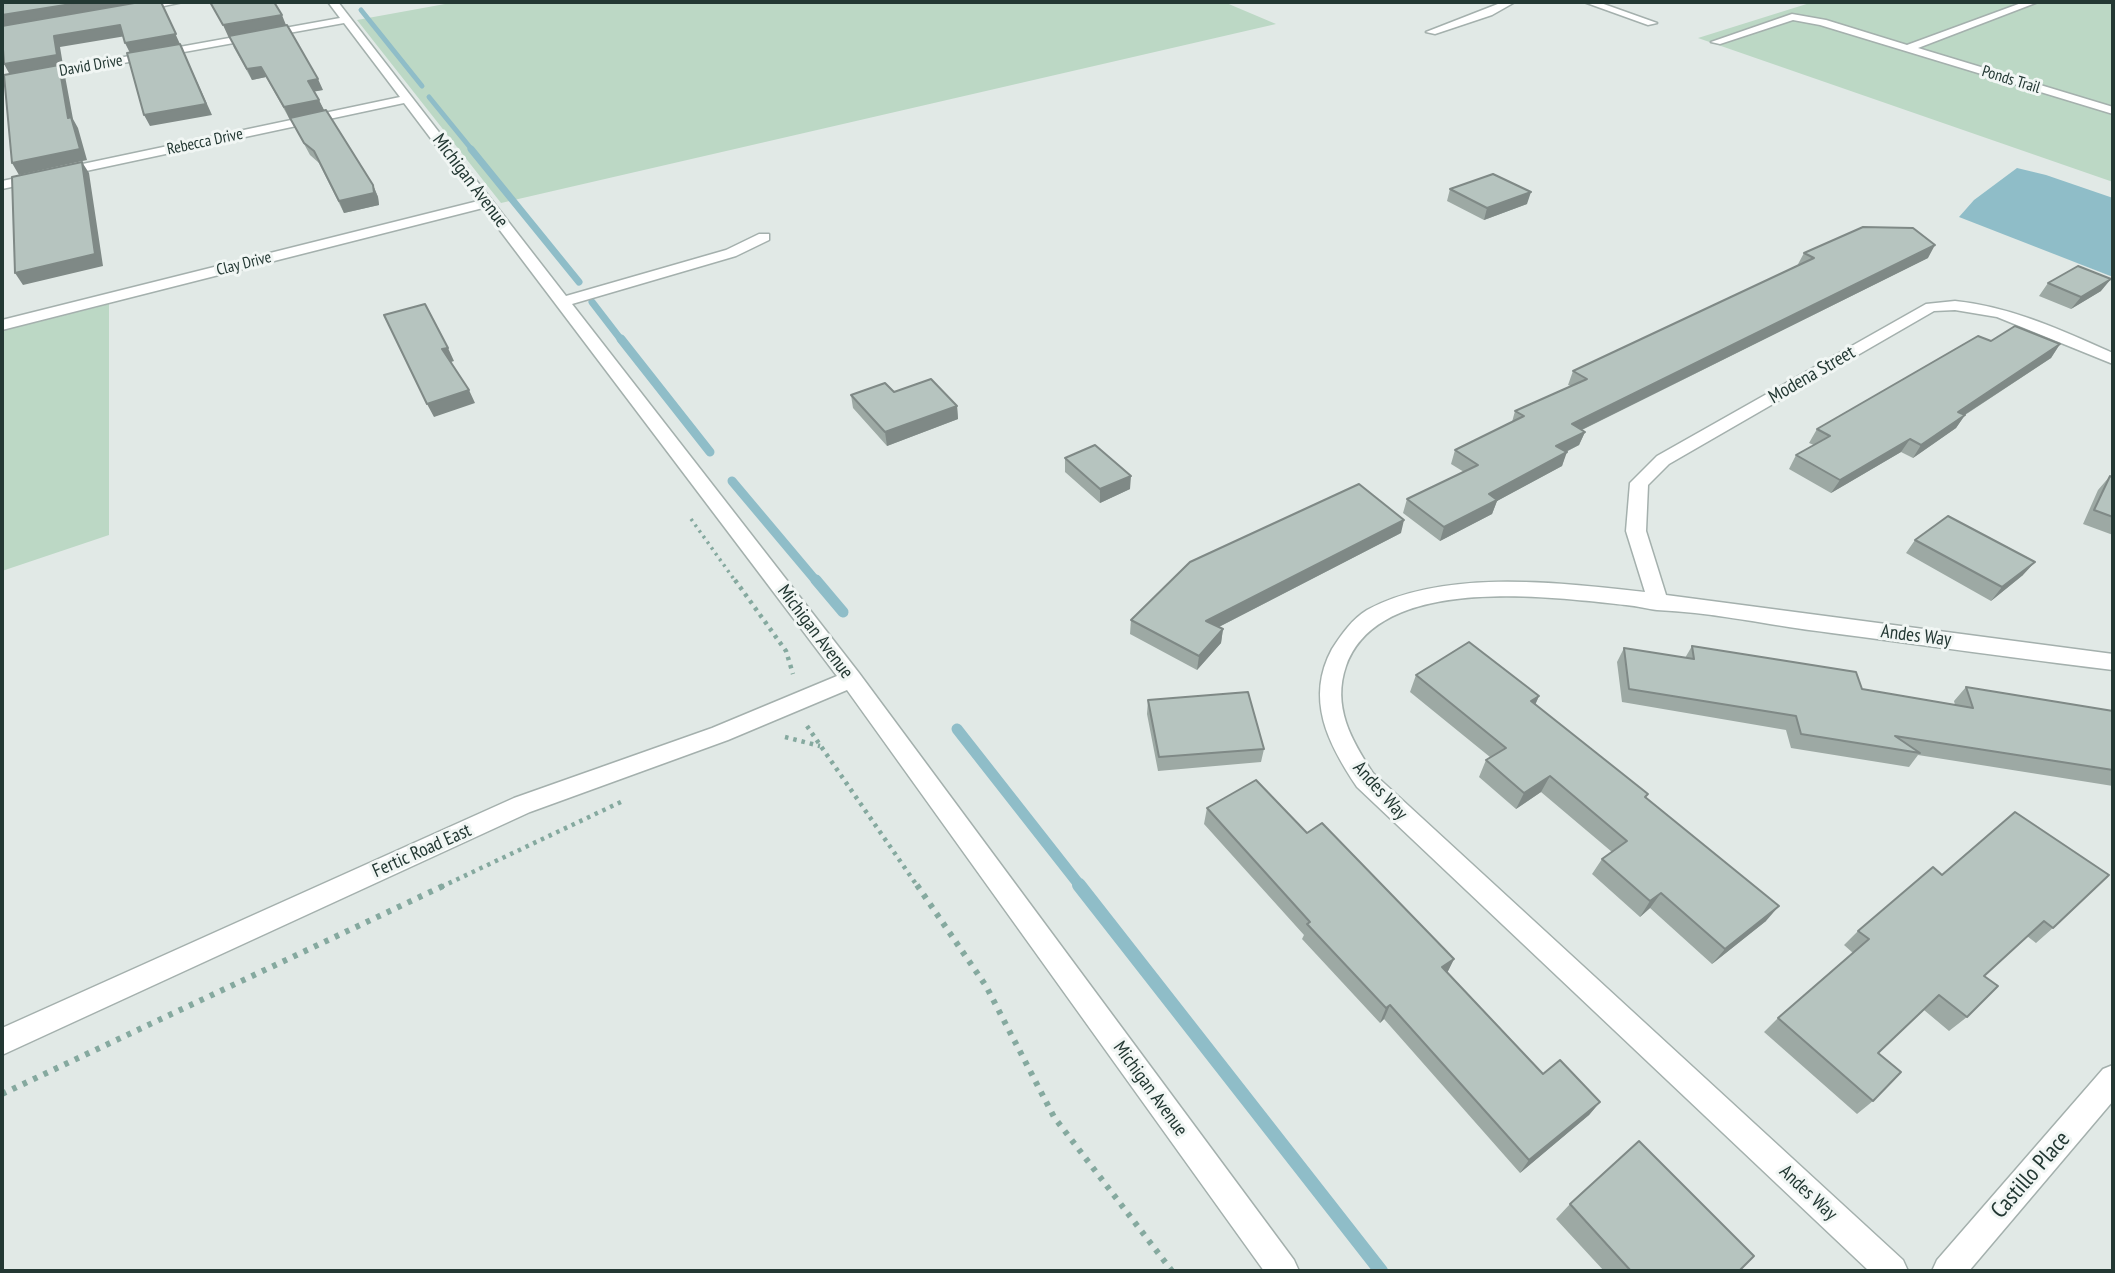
<!DOCTYPE html>
<style>
body{margin:0}
#map{position:relative;width:2115px;height:1273px;overflow:hidden;background:#e1e9e6;font-family:"PT Sans Narrow",sans-serif}
canvas{display:block}
.frame{position:absolute;inset:0;border:4px solid #233833;pointer-events:none}
</style>
<div id="map">
<canvas width="2115" height="1273"></canvas>
<div class="frame"></div>
</div>
<script>
const g = document.querySelector('canvas').getContext('2d');
g.lineJoin = 'round';
function fill(path, color) { g.fillStyle = color; g.fill(path, 'evenodd'); }
function trace(path, color, width, dash) { g.strokeStyle = color; g.lineWidth = width; g.lineCap = dash ? 'butt' : 'round'; g.setLineDash(dash || []); g.stroke(path); }
function label(font, color, halo, rows, align = 'center') {
  g.font = font + ' "PT Sans Narrow",sans-serif'; g.lineWidth = 6; g.setLineDash([]); g.textBaseline = 'middle'; g.strokeStyle = halo; g.fillStyle = color; for (const [text, x, y, turn = 0] of rows) {
    g.save(); g.translate(x, y); g.rotate((+turn || 0) * Math.PI / 180); g.textAlign = isNaN(turn) ? turn : align; if (halo) g.strokeText(text, 0, 0); g.fillText(text, 0, 0); g.restore();
  }
}
fill(new Path2D(`
 M 456,2 L 1224,2 L 1276,24 L 501,203 L 357,20 Z
 M 1813,2 L 2113,2 L 2113,182 L 1698,38 Z
 M 109,304 L 109,535 L 2,571 L 2,331 Z`), '#bcd8c5');
fill(new Path2D(`
 M 2017,168 L 2046,175 L 2113,198 L 2113,277 L 1959,217 L 1974,200 Z`), '#8fbdc8');
trace(new Path2D(`
 M 361,10 L 422,86
 M 429,97 L 473,151`), '#8fbdc8', 5);
trace(new Path2D(`
 M 471,149 L 579,282
 M 592,302 L 622,341`), '#8fbdc8', 7);
trace(new Path2D(`
 M 621,339 L 710,452
 M 732,481 L 817,582`), '#8fbdc8', 9);
trace(new Path2D(`
 M 816,580 L 843,612
 M 957,729 L 1081,887`), '#8fbdc8', 11);
trace(new Path2D(`
 M 1079,885 L 1381,1271`), '#8fbdc8', 14);
const minor = new Path2D(`
 M 161,2 L 183,2 L 135,12 L 130,9 Z
 M 328,2 L 338,2 L 566,296 L 726,250 L 759,234 L 769,234 L 769,240 L 736,256 L 572,304 L 859,673 L 1294,1260 L 1299,1271 L 1264,1271 L 847,690 L 728,740 L 530,812 L 2,1055 L 2,1028 L 514,798 L 712,728 L 837,676 L 483,208 L 2,330 L 2,320 L 478,201 L 404,103 L 2,189 L 2,181 L 400,97 L 344,23 L 2,85 L 2,79 L 340,18 Z
 M 1503,2 L 1515,2 L 1492,15 L 1435,34 L 1426,32 Z
 M 1584,2 L 1598,2 L 1657,23 L 1648,25 Z
 M 2024,2 L 2038,2 L 1918,48 L 2113,107 L 2113,114 L 1820,25 L 1793,20 L 1720,44 L 1711,42 L 1792,14 L 1826,20 L 1907,45 Z
 M 1955,301 C 2012,307 2061,330 2113,353 L 2113,364 L 1997,317 L 1955,310 L 1934,311 L 1669,464 L 1648,485 L 1646,531 L 1666,595 L 2113,654 L 2113,670 C 2012,658 1910,643 1809,630 C 1759,623 1707,612 1657,610 C 1648,609 1637,606 1626,605 C 1550,597 1379,573 1346,666 C 1332,706 1351,740 1373,773 L 1903,1260 L 1908,1271 L 1869,1271 L 1357,787 C 1328,744 1305,699 1332,649 C 1341,635 1352,619 1367,610 C 1445,568 1560,583 1645,592 L 1626,531 L 1630,483 L 1657,456 L 1926,304 Z
 M 2113,1065 L 2113,1101 L 1969,1271 L 1932,1271 L 1937,1260 L 2103,1069 Z`);
trace(minor, '#a4b0ad', 3);
trace(new Path2D(`
 M 691,519 L 736,582`), '#85a99f', 3.5, [2.5, 4.5]);
trace(new Path2D(`
 M 735,580 L 786,651 L 793,674
 M 807,726 L 918,887
 M 785,737 L 820,746
 M 441,887 L 625,800`), '#85a99f', 4.5, [3.5, 5]);
trace(new Path2D(`
 M 917,885 L 986,986 L 1054,1117 L 1172,1271
 M 2,1094 L 445,885`), '#85a99f', 6, [4.5, 7]);
fill(minor, '#fff');
fill(new Path2D(`
 M 233,46 L 323,90 L 314,91 L 324,110 L 373,185 L 378,197 L 379,205 L 344,213 L 319,163 L 310,155 L 290,118 L 289,118 L 266,77 L 252,80 Z
 M 1450,189 L 1527,204 L 1484,220 L 1447,201 Z
 M 1804,253 L 1928,258 L 1582,430 L 1585,432 L 1579,445 L 1566,452 L 1562,466 L 1497,501 L 1492,514 L 1440,541 L 1403,513 L 1407,499 L 1464,472 L 1451,464 L 1455,450 L 1512,422 L 1515,411 L 1571,386 L 1568,385 L 1573,371 L 1797,266 Z
 M 2048,283 L 2101,291 L 2071,309 L 2039,296 Z
 M 1991,341 L 2060,344 L 2051,358 L 1965,415 L 1956,428 L 1913,458 L 1901,452 L 1831,493 L 1789,469 L 1796,455 L 1814,445 L 1809,443 L 1817,429 Z
 M 894,392 L 957,406 L 958,419 L 887,446 L 853,408 L 851,395 Z
 M 1065,458 L 1130,489 L 1100,503 L 1065,472 Z
 M 2110,476 L 2113,478 L 2113,535 L 2083,524 L 2098,490 Z
 M 1401,533 L 1219,627 L 1223,629 L 1221,643 L 1197,670 L 1130,634 L 1131,620 Z
 M 1915,540 L 2023,575 L 1991,601 L 1906,553 Z
 M 1692,646 L 1862,689 L 1955,705 L 1954,701 L 1966,687 L 2113,711 L 2113,786 L 1918,755 L 1909,767 L 1791,748 L 1786,730 L 1622,702 L 1617,662 L 1624,648 L 1685,658 Z
 M 1416,675 L 1539,696 L 1535,704 L 1646,798 L 1766,921 L 1712,964 L 1650,908 L 1640,917 L 1592,874 L 1602,859 L 1612,852 L 1541,792 L 1516,809 L 1479,777 L 1486,760 L 1490,757 L 1410,692 Z
 M 1148,700 L 1264,749 L 1261,762 L 1158,771 L 1147,714 Z
 M 1207,808 L 1307,833 L 1454,959 L 1447,973 L 1543,1074 L 1600,1102 L 1589,1115 L 1520,1173 L 1384,1019 L 1380,1023 L 1302,939 L 1304,935 L 1204,824 Z
 M 2015,812 L 2053,928 L 2036,943 L 2027,936 L 1984,976 L 1967,1017 L 1949,1031 L 1924,1010 L 1878,1053 L 1873,1101 L 1857,1114 L 1764,1032 L 1778,1018 L 1853,953 L 1844,945 L 1858,931 L 1942,875 Z
 M 1570,1204 L 1739,1271 L 1604,1271 L 1556,1219 Z`), '#9da9a4');
fill(new Path2D(`
 M 84,2 L 148,2 L 2,26 L 2,15 Z
 M 161,2 L 212,115 L 150,126 L 144,115 L 130,53 L 125,43 Z
 M 282,15 L 286,25 L 228,36 L 223,25 Z
 M 120,25 L 126,36 L 60,47 L 63,65 L 59,66 L 65,76 L 73,119 L 78,128 L 87,160 L 19,175 L 12,163 L 10,75 L 4,64 L 54,36 Z
 M 261,67 L 266,77 L 252,80 L 247,69 Z
 M 318,79 L 323,90 L 312,92 L 308,81 Z
 M 319,100 L 324,110 L 289,118 L 284,107 Z
 M 82,162 L 89,173 L 103,266 L 23,285 L 15,273 Z
 M 373,185 L 378,197 L 379,205 L 344,213 L 339,201 Z
 M 1531,192 L 1527,204 L 1484,220 L 1487,208 Z
 M 1935,245 L 1928,258 L 1567,437 L 1572,424 Z
 M 2111,279 L 2101,291 L 2071,309 L 2081,297 Z
 M 2060,344 L 2051,358 L 1949,425 L 1958,412 Z
 M 448,348 L 454,361 L 448,363 L 442,349 Z
 M 469,390 L 475,403 L 434,417 L 427,404 Z
 M 957,406 L 958,419 L 887,446 L 885,432 Z
 M 1965,415 L 1956,428 L 1913,458 L 1921,445 Z
 M 1585,432 L 1579,445 L 1551,459 L 1556,446 Z
 M 1910,439 L 1901,452 L 1831,493 L 1840,480 Z
 M 1567,452 L 1562,466 L 1497,501 L 1492,514 L 1440,541 L 1444,527 L 1489,494 Z
 M 1131,476 L 1130,489 L 1100,503 L 1100,489 Z
 M 1404,520 L 1401,533 L 1205,634 L 1206,621 Z
 M 2035,562 L 2023,575 L 1991,601 L 2002,587 Z
 M 1223,629 L 1221,643 L 1197,670 L 1199,656 Z
 M 1539,696 L 1532,712 L 1531,701 Z
 M 1550,776 L 1541,792 L 1516,809 L 1524,793 Z
 M 1661,893 L 1650,908 L 1640,917 L 1650,901 Z
 M 1779,906 L 1766,921 L 1712,964 L 1725,949 Z
 M 1454,959 L 1447,973 L 1442,967 Z
 M 1390,1005 L 1384,1019 L 1380,1023 L 1386,1008 Z
 M 1600,1102 L 1589,1115 L 1520,1173 L 1529,1160 Z`), '#7f8986');
const building = new Path2D(`
 M 2,2 L 84,2 L 2,15 Z
 M 140,2 L 161,2 L 176,34 L 125,43 L 120,25 L 54,36 L 57,55 L 4,64 L 3,49 L 2,49 L 2,26 Z
 M 210,2 L 274,2 L 282,15 L 223,25 Z
 M 287,25 L 318,79 L 308,81 L 319,100 L 284,107 L 261,67 L 247,69 L 229,36 Z
 M 180,44 L 206,104 L 144,115 L 127,53 Z
 M 59,65 L 68,118 L 71,117 L 80,149 L 12,163 L 4,75 Z
 M 326,110 L 373,185 L 374,193 L 339,201 L 314,151 L 304,143 L 290,118 Z
 M 82,162 L 95,254 L 15,273 L 12,177 Z
 M 1493,174 L 1531,192 L 1487,208 L 1450,189 Z
 M 1863,227 L 1913,228 L 1935,245 L 1572,424 L 1585,432 L 1556,446 L 1567,452 L 1489,494 L 1497,500 L 1444,527 L 1407,499 L 1478,465 L 1455,450 L 1524,416 L 1515,411 L 1587,379 L 1573,371 L 1814,258 L 1804,253 Z
 M 2078,266 L 2111,279 L 2081,297 L 2048,283 Z
 M 425,304 L 448,348 L 442,349 L 469,390 L 427,404 L 384,315 Z
 M 2015,326 L 2060,344 L 1958,412 L 1965,415 L 1921,445 L 1910,439 L 1840,480 L 1796,455 L 1830,436 L 1817,429 L 1978,336 L 1991,341 Z
 M 931,379 L 957,406 L 885,432 L 851,395 L 885,383 L 894,392 Z
 M 1095,445 L 1131,476 L 1100,489 L 1065,458 Z
 M 2110,476 L 2113,478 L 2113,517 L 2094,510 Z
 M 1359,484 L 1404,520 L 1206,621 L 1223,629 L 1199,656 L 1131,620 L 1190,562 Z
 M 1948,516 L 2035,562 L 2002,587 L 1915,540 Z
 M 1469,642 L 1539,696 L 1531,701 L 1648,794 L 1645,797 L 1779,906 L 1725,949 L 1661,893 L 1650,901 L 1602,859 L 1627,841 L 1550,776 L 1524,793 L 1486,760 L 1506,748 L 1416,675 Z
 M 1692,646 L 1856,672 L 1862,689 L 1973,708 L 1966,687 L 2113,711 L 2113,770 L 1895,736 L 1920,753 L 1801,734 L 1796,716 L 1629,689 L 1624,648 L 1694,659 Z
 M 1248,692 L 1264,749 L 1159,757 L 1148,700 Z
 M 1256,780 L 1307,833 L 1322,823 L 1454,959 L 1442,967 L 1543,1074 L 1560,1060 L 1600,1102 L 1529,1160 L 1390,1005 L 1386,1008 L 1307,924 L 1310,922 L 1207,808 Z
 M 2015,812 L 2109,875 L 2053,928 L 2044,921 L 1984,976 L 1998,986 L 1967,1017 L 1939,995 L 1878,1053 L 1901,1072 L 1873,1101 L 1778,1018 L 1869,939 L 1858,931 L 1933,867 L 1942,875 Z
 M 1639,1141 L 1754,1256 L 1739,1271 L 1631,1271 L 1570,1204 Z`);
fill(building, '#b6c4bf');
trace(building, '#7f8986', 2);
label('16px', '#233833', '#f1f6f4', [
 ["David Drive",91,66,-10],
 ["Ponds Trail",2011,80,17],
 ["Rebecca Drive",205,142,-12],
 ["Clay Drive",244,264,-14]
]);
label('19px', '#233833', '#f1f6f4', [
 ["Michigan Avenue",470,181,53],
 ["Modena Street",1812,375,-30],
 ["Michigan Avenue",815,632,53],
 ["Andes Way",1916,636,7],
 ["Andes Way",1380,791,48],
 ["Fertic Road East",422,851,-24],
 ["Michigan Avenue",1150,1089,54],
 ["Andes Way",1808,1193,43]
]);
label('23px', '#233833', '#f1f6f4', [
 ["Castillo Place",2031,1175,-49]
]);
</script>
